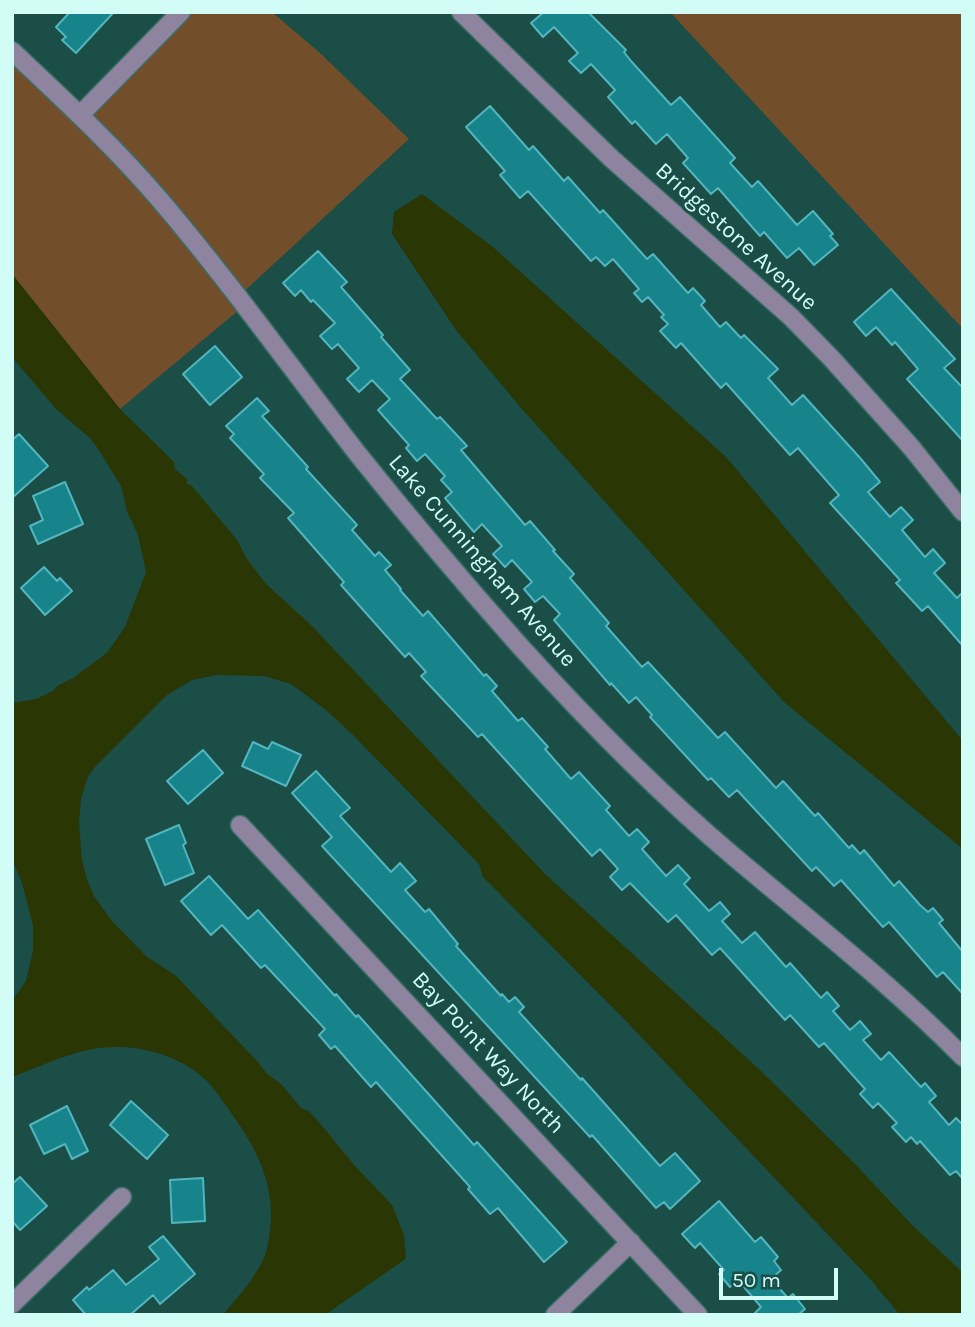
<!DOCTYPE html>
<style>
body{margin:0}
#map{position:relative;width:975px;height:1327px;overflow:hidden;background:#1a4e47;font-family:Karla,sans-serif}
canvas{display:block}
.frame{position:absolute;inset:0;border:14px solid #d1fdf6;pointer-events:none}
.scale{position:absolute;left:719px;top:1268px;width:119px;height:32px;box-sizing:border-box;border:4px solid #d1fdf6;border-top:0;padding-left:9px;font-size:21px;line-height:24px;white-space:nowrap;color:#d1fdf6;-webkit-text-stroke:5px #1a4e47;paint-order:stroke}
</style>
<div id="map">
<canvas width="975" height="1327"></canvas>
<div class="frame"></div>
<div class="scale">50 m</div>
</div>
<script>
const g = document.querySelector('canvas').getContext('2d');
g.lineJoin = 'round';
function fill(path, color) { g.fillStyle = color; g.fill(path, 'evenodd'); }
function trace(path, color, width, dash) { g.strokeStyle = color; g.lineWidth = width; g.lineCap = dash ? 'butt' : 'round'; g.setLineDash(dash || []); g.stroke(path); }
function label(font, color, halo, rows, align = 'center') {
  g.font = font + ' Karla,sans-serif'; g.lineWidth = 6; g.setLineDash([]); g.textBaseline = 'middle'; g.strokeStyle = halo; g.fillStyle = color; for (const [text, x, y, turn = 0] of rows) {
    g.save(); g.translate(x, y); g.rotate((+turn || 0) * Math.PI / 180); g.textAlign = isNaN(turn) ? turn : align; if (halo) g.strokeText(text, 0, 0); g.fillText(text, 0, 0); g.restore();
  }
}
fill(new Path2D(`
 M 181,12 L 272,12 L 320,53 L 409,139 L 239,296 L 245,305 L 120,409 L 12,274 L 12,51 L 81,115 Z
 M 670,12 L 961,12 L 963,329 Z`), '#724e2a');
fill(new Path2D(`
 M 422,194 L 493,247 L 726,457 L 963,741 L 963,849 L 784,702 L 522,409 L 456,330 L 392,234 L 394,212 Z
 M 12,274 L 120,409 L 174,462 L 175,469 L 188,480 L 186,483 L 191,485 L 237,540 L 247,559 L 266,584 L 312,626 L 545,874 L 761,1071 L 855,1164 L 912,1225 L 959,1269 L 963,1273 L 963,1315 L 900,1315 L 870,1279 L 627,1022 L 483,877 L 479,864 L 354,736 L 326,710 L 291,684 L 264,676 L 216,675 L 192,680 L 167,695 L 95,767 L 88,776 L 81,799 L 79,822 L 82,860 L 87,880 L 94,896 L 112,921 L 147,957 L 175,975 L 258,1062 L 267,1074 L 281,1084 L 301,1108 L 310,1112 L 318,1121 L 355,1166 L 392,1205 L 404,1235 L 406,1258 L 401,1262 L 325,1315 L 223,1315 C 239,1295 260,1274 267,1249 C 280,1194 261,1154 229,1110 C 220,1097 212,1084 199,1074 C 177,1056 142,1046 114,1047 C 80,1047 44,1065 12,1077 L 12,1001 L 26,981 L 33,951 L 33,925 L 22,883 L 12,859 L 12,703 L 36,699 L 53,691 L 57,686 L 73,678 L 107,653 L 125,627 L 146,572 L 138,535 L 127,511 L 121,486 L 99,450 L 90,438 L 56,409 L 12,357 Z`), '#2a3604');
const building = new Path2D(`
 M 70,12 L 114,12 L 76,53 L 62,40 L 66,37 L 56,27 Z
 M 544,12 L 588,12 L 626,50 L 624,52 L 631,61 L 671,105 L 680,97 L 735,158 L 730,163 L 752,187 L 758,181 L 797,225 L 813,211 L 833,234 L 830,236 L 838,245 L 814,265 L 799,248 L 787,258 L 764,232 L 760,236 L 718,188 L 711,194 L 683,163 L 688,158 L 667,134 L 656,144 L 635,121 L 632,124 L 608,97 L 615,90 L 591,64 L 581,73 L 569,61 L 578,53 L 554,27 L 543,37 L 531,23 Z
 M 490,106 L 529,150 L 533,146 L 564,181 L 568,177 L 600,213 L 603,210 L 647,259 L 653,254 L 688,293 L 693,288 L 705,301 L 701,305 L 720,327 L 726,322 L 741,338 L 744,335 L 778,369 L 768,378 L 792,405 L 803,395 L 861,459 L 880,482 L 868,492 L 890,517 L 901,507 L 913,520 L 902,530 L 925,557 L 933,549 L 945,563 L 934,573 L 957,598 L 963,592 L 963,646 L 928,606 L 922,611 L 896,583 L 900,580 L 830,503 L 839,495 L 798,448 L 790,455 L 726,383 L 721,388 L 681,343 L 676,348 L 660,331 L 668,324 L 661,317 L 664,315 L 648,297 L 642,302 L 634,293 L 639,289 L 613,259 L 605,266 L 596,257 L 591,261 L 528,191 L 520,198 L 500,175 L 505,171 L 466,127 Z
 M 318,251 L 347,282 L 341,287 L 383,335 L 381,337 L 410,370 L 400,379 L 437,419 L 440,417 L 467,446 L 461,450 L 525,525 L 530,521 L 555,550 L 553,551 L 574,574 L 570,578 L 609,623 L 606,626 L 642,667 L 648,662 L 718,738 L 725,732 L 776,788 L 783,781 L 815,816 L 818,813 L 849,848 L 852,845 L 860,854 L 864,850 L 894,886 L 899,881 L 920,905 L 928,912 L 933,908 L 943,920 L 939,923 L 963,952 L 963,994 L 943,972 L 937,977 L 889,922 L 883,927 L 841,880 L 834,886 L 816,867 L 812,871 L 737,790 L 729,797 L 711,778 L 708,780 L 650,717 L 652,715 L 636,697 L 629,703 L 611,683 L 610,685 L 554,620 L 560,614 L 543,596 L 535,602 L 524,589 L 532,582 L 512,560 L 505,567 L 493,554 L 502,546 L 482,524 L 474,532 L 445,498 L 452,492 L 441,480 L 445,476 L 425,454 L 417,461 L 406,448 L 409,445 L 378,410 L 390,399 L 372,380 L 359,392 L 347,379 L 359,368 L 338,344 L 332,349 L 320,336 L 335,323 L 313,300 L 311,302 L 301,290 L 295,296 L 283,283 Z
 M 891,289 L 955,359 L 944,368 L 963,388 L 963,441 L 907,379 L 918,369 L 895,342 L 892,345 L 876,327 L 866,336 L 854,322 Z
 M 215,346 L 242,377 L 210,405 L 183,374 Z
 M 257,398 L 269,411 L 262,416 L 308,467 L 306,469 L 357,525 L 352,530 L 375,556 L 379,552 L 391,565 L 385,570 L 401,589 L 400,590 L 423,616 L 428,611 L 484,676 L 486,674 L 497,686 L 492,691 L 518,721 L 522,718 L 548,747 L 545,749 L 571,779 L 579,772 L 610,806 L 606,810 L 629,836 L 637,829 L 649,842 L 642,849 L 666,876 L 678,865 L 690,878 L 684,884 L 709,911 L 720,902 L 730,914 L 722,921 L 742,943 L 755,932 L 786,967 L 790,963 L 821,998 L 827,992 L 839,1006 L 833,1011 L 850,1030 L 860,1021 L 871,1034 L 863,1040 L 881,1060 L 889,1052 L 921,1087 L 925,1083 L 936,1096 L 929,1102 L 949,1125 L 956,1118 L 963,1125 L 963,1179 L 956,1171 L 950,1175 L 920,1141 L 917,1144 L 911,1137 L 906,1142 L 892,1127 L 897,1123 L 878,1103 L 873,1108 L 860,1094 L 865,1089 L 824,1043 L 819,1047 L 790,1015 L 785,1020 L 720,948 L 712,955 L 676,915 L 668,922 L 630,883 L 622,890 L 610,877 L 618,869 L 600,849 L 592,856 L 482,734 L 478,737 L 421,676 L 426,672 L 409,653 L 405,657 L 341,585 L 344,582 L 288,518 L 294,513 L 260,478 L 264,474 L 230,438 L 234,434 L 226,426 Z
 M 19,434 L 48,466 L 12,498 L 12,440 Z
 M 65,482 L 83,524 L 38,544 L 30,526 L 43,520 L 33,496 Z
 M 44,567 L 57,581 L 60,578 L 72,591 L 45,615 L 21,588 Z
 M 253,742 L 268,749 L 272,742 L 301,755 L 286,786 L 242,766 Z
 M 203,750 L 223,773 L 188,804 L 167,781 Z
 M 316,771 L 350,808 L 340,816 L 391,872 L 400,863 L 416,881 L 405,890 L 425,912 L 429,909 L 458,944 L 456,946 L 501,996 L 502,994 L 509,1002 L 515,997 L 524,1007 L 519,1012 L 581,1080 L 582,1078 L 660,1166 L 675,1153 L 700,1181 L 670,1209 L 664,1202 L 656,1208 L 592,1135 L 590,1137 L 322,846 L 332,837 L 292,793 Z
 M 179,825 L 186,843 L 183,845 L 194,873 L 165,885 L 146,839 Z
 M 209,876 L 248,919 L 258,910 L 335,996 L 336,994 L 356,1017 L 358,1015 L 474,1145 L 477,1142 L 567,1242 L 544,1262 L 498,1208 L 490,1214 L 468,1189 L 470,1187 L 376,1082 L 371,1087 L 335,1046 L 331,1049 L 319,1035 L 325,1029 L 265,965 L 261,968 L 222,925 L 211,935 L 181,901 Z
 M 131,1101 L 168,1135 L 147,1159 L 110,1125 Z
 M 67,1106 L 88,1151 L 72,1159 L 65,1144 L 44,1154 L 30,1125 Z
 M 20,1177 L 47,1206 L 20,1230 L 12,1221 L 12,1184 Z
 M 203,1178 L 205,1221 L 172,1223 L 170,1180 Z
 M 719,1201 L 755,1242 L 761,1237 L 778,1257 L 774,1261 L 781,1270 L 771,1279 L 788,1298 L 793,1294 L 805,1309 L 798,1315 L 753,1315 L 761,1307 L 738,1280 L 730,1287 L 719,1274 L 724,1270 L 700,1243 L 695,1248 L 682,1234 Z
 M 163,1236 L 195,1274 L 160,1304 L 153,1295 L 130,1315 L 86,1315 L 73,1300 L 87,1287 L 89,1290 L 113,1270 L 126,1285 L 159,1259 L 149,1247 Z`);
fill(building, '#17838b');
trace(building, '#53b5be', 2);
const minor = new Path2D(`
 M 461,12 L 612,159 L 791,317 L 832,359 L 911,447 L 963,512
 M 12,51 C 63,99 114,146 160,200 C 229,281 291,368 357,453 C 409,518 463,582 519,645 C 586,719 655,790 732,855 C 810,921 891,984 963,1057
 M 80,115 L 181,12
 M 240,825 L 698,1315
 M 12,1304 L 122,1197
 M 555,1315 L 631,1242`);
trace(minor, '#3b6e66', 21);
trace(minor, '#8f849f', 18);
label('23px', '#d1fdf6', '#1a4e47', [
 ["Bridgestone Avenue",736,237,42],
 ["Lake Cunningham Avenue",482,561,49],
 ["Bay Point Way North",488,1053,47]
]);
</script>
